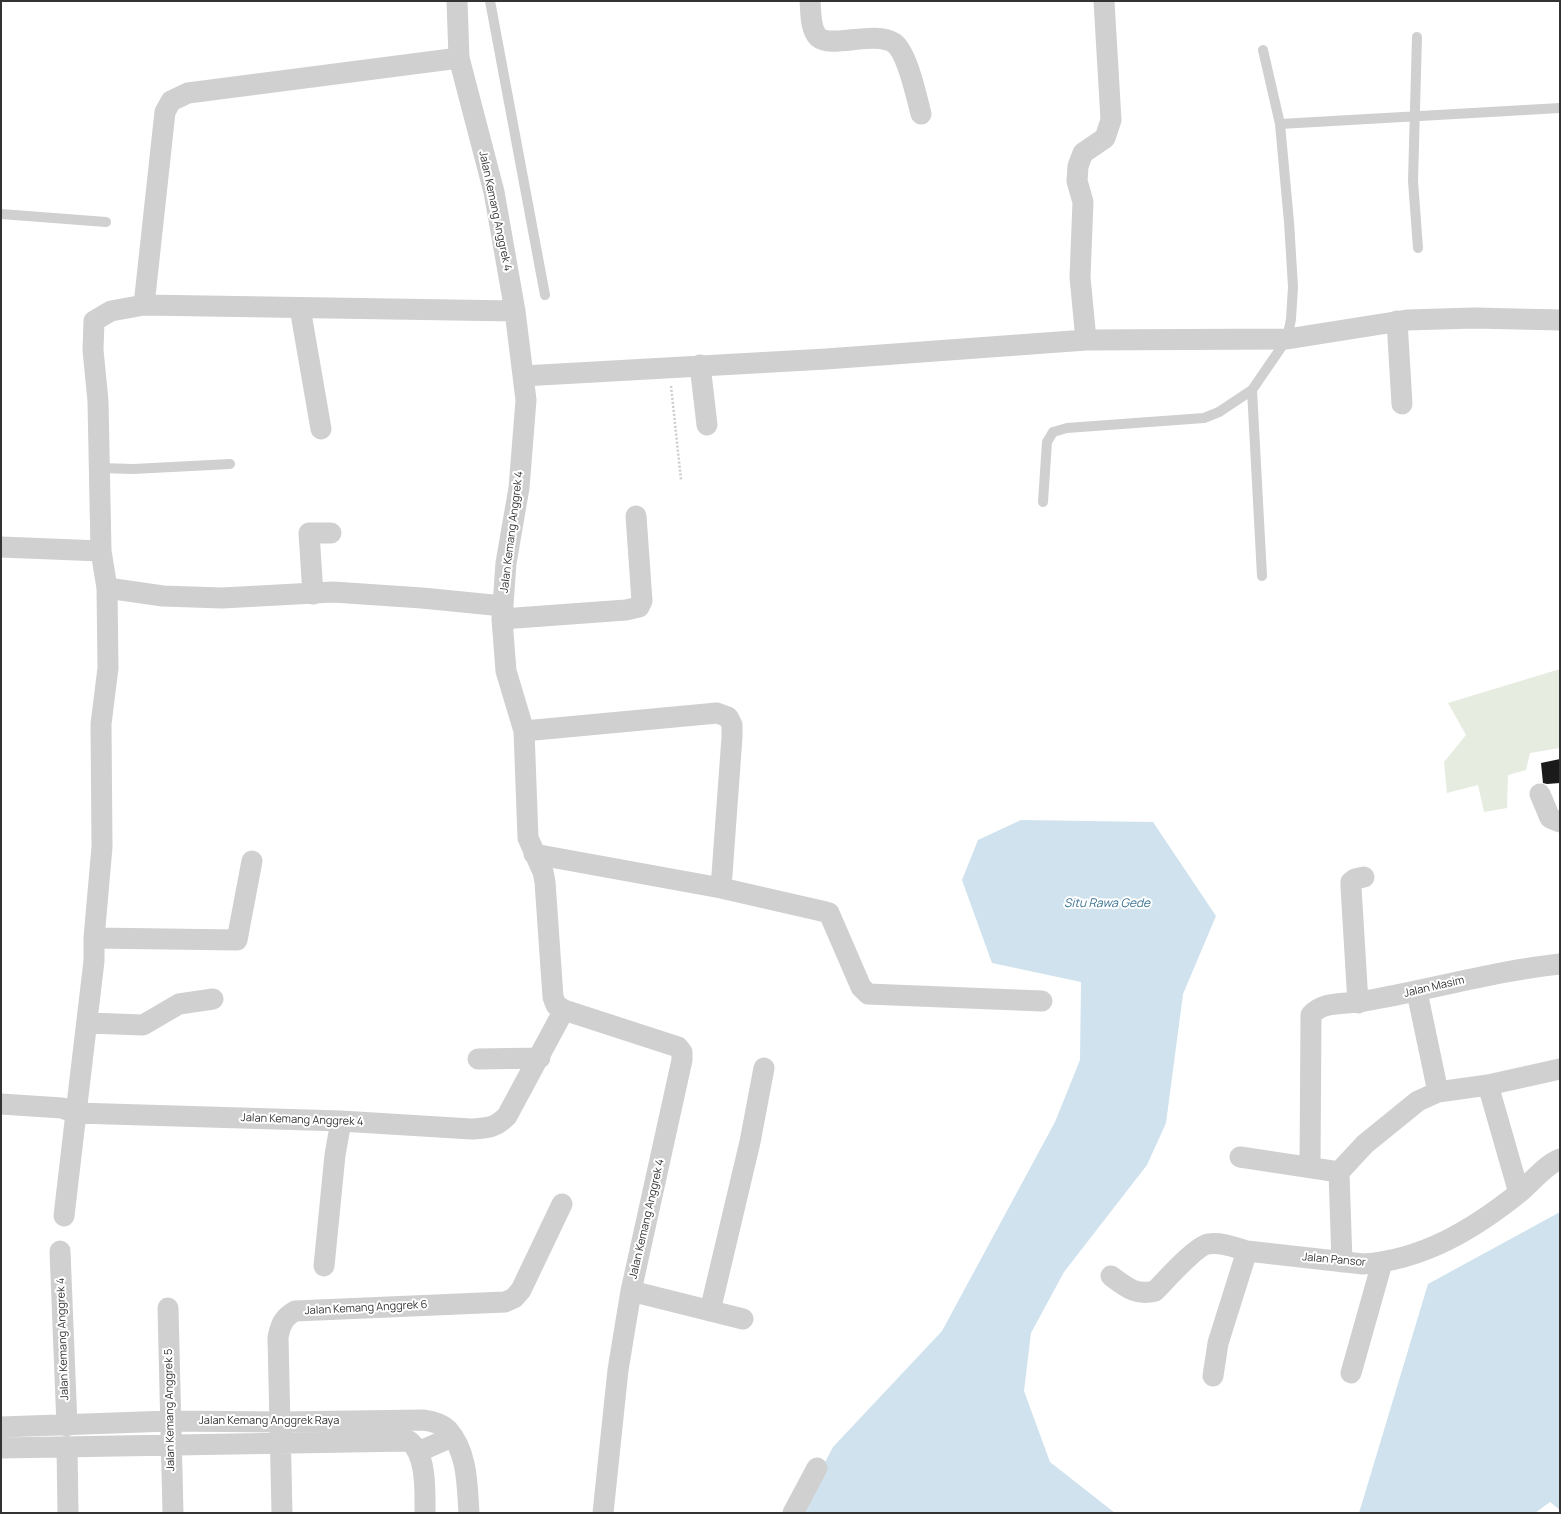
<!DOCTYPE html>
<style>
body{margin:0}
#map{position:relative;width:1561px;height:1514px;overflow:hidden;background:#fff;font-family:Manrope,sans-serif}
canvas{display:block}
.frame{position:absolute;inset:0;border:2px solid #333;pointer-events:none}
</style>
<div id="map">
<canvas width="1561" height="1514"></canvas>
<div class="frame"></div>
</div>
<script>
const g = document.querySelector('canvas').getContext('2d');
g.lineJoin = 'round';
function fill(path, color) { g.fillStyle = color; g.fill(path, 'evenodd'); }
function trace(path, color, width, dash) { g.strokeStyle = color; g.lineWidth = width; g.lineCap = dash ? 'butt' : 'round'; g.setLineDash(dash || []); g.stroke(path); }
function label(font, color, halo, rows, align = 'center') {
  g.font = font + ' Manrope,sans-serif'; g.lineWidth = 4; g.setLineDash([]); g.textBaseline = 'middle'; g.strokeStyle = halo; g.fillStyle = color; for (const [text, x, y, turn = 0] of rows) {
    g.save(); g.translate(x, y); g.rotate((+turn || 0) * Math.PI / 180); g.textAlign = isNaN(turn) ? turn : align; if (halo) g.strokeText(text, 0, 0); g.fillText(text, 0, 0); g.restore();
  }
}
fill(new Path2D(`
 M 1560,669 L 1560,748 L 1530,753 L 1526,770 L 1508,775 L 1507,808 L 1484,812 L 1478,785 L 1447,793 L 1444,762 L 1466,735 L 1448,703 Z`), '#e6ecdf');
fill(new Path2D(`
 M 1021,820 L 1153,822 L 1216,916 L 1183,994 L 1166,1123 L 1147,1165 L 1064,1272 L 1031,1333 L 1024,1391 L 1050,1462 L 1115,1513 L 798,1513 L 833,1447 L 942,1331 L 1055,1122 L 1080,1060 L 1081,982 L 992,963 L 962,880 L 978,840 Z
 M 1560,1212 L 1560,1510 L 1550,1502 L 1535,1513 L 1359,1513 L 1428,1284 Z`), '#cfe2ee');
fill(new Path2D(`
 M 1560,759 L 1560,783 L 1547,784 L 1543,783 L 1541,763 Z`), '#1a1a1a');
trace(new Path2D(`
 M 671,386 L 681,480`), '#cdcdcd', 2.5, [2, 2]);
trace(new Path2D(`
 M 490,1 L 545,295
 M 1417,37 L 1413,181 L 1418,248
 M 1280,124 L 1560,108
 M 1,214 L 106,222
 M 1252,390 L 1262,576
 M 99,468 L 133,469 L 230,464
 M 1043,502 L 1047,442 L 1053,432 L 1067,428 L 1204,418 L 1219,412 L 1252,390 L 1287,339 L 1291,319 L 1293,287 L 1289,222 L 1280,124 L 1263,50`), '#d0d0d0', 10);
trace(new Path2D(`
 M 457,1 L 459,58 L 494,192 L 515,311 L 526,400 L 519,488 L 506,563 L 502,619 L 506,671 L 524,731 L 528,838 L 543,872 L 545,882 L 553,997 L 556,1005 L 564,1010 L 678,1047 L 682,1052 L 682,1060 L 631,1291 L 618,1370 L 603,1513
 M 810,1 C 811,11 810,29 818,37 C 832,49 874,30 894,43 C 907,52 917,98 921,114
 M 144,305 L 515,311
 M 300,308 L 321,429
 M 1397,321 L 1402,404
 M 1086,340 L 1080,277 L 1083,202 L 1077,181 L 1078,166 L 1083,153 L 1105,138 L 1111,120 L 1104,1
 M 700,365 L 707,425
 M 523,376 L 826,359 L 1086,340 L 1287,339 L 1407,320 L 1474,318 L 1560,320
 M 1,547 L 101,551
 M 107,588 L 163,596 L 222,598 L 333,592 L 422,598 L 503,606
 M 313,594 L 309,533 L 331,533
 M 502,619 L 626,610 L 639,607 L 642,601 L 636,516
 M 524,731 L 717,713 L 728,717 L 732,725 L 732,737 L 721,888
 M 1540,794 L 1550,818 L 1560,822
 M 534,854 L 721,888 L 826,912 L 829,913 L 861,987 L 868,994 L 1042,1001
 M 94,938 L 237,940 L 252,861
 M 1417,992 L 1438,1092
 M 1358,1003 L 1351,887 L 1351,882 L 1355,879 L 1364,877
 M 88,1023 L 143,1025 L 179,1004 L 213,999
 M 478,1059 L 540,1058
 M 1488,1085 L 1519,1193
 M 1,1104 L 62,1108 L 76,1113 L 94,961 L 94,938 L 102,847 L 101,724 L 108,668 L 107,588 L 101,551 L 98,401 L 93,350 L 94,321 L 111,311 L 144,305 L 165,112 L 171,101 L 188,93 L 459,58
 M 1240,1157 L 1339,1172 L 1342,1262
 M 1310,1167 L 1311,1015 C 1324,1000 1346,1005 1365,1001 C 1430,990 1494,971 1560,964
 M 1339,1172 L 1365,1144 L 1418,1101 L 1438,1092 L 1488,1085 L 1560,1069
 M 64,1216 L 76,1113 L 341,1121 L 471,1129 C 488,1128 495,1128 507,1116 L 564,1010
 M 60,1251 L 67,1426
 M 324,1266 L 335,1155 L 341,1121
 M 1111,1276 C 1126,1287 1136,1296 1155,1291 C 1165,1281 1196,1246 1208,1244 C 1221,1242 1234,1247 1247,1251
 M 631,1291 L 743,1319
 M 168,1308 L 173,1513
 M 710,1311 L 750,1142 L 764,1068
 M 1351,1373 L 1382,1263
 M 1213,1376 L 1218,1343 L 1247,1251 L 1363,1264 C 1423,1260 1474,1229 1520,1192 C 1532,1182 1545,1165 1560,1159
 M 1,1427 L 170,1421 L 280,1422 L 423,1420 C 431,1421 442,1424 448,1430 C 468,1453 467,1485 469,1513
 M 67,1447 L 68,1513
 M 1,1448 L 409,1441 C 427,1454 425,1493 425,1513
 M 418,1452 L 452,1437
 M 282,1513 L 278,1337 C 281,1324 283,1318 295,1311 L 505,1302 L 514,1298 L 521,1290 L 562,1204
 M 793,1513 L 817,1468`), '#d0d0d0', 21);
label('11px', '#333', '#fff', [
 ["Jalan Kemang Anggrek 4",495,211,78],
 ["Jalan Kemang Anggrek 4",512,532,-83],
 ["Jalan Masim",1434,987,-13],
 ["Jalan Kemang Anggrek 4",302,1120,2],
 ["Jalan Kemang Anggrek 4",647,1219,-77],
 ["Jalan Pansor",1334,1260,5],
 ["Jalan Kemang Anggrek 6",366,1308,-3],
 ["Jalan Kemang Anggrek 4",63,1339,-92],
 ["Jalan Kemang Anggrek 5",170,1410,-91],
 ["Jalan Kemang Anggrek Raya",269,1421]
]);
label('italic 12px', '#3f7597', '#fff', [
 ["Situ Rawa Gede",1107,904]
]);
</script>
